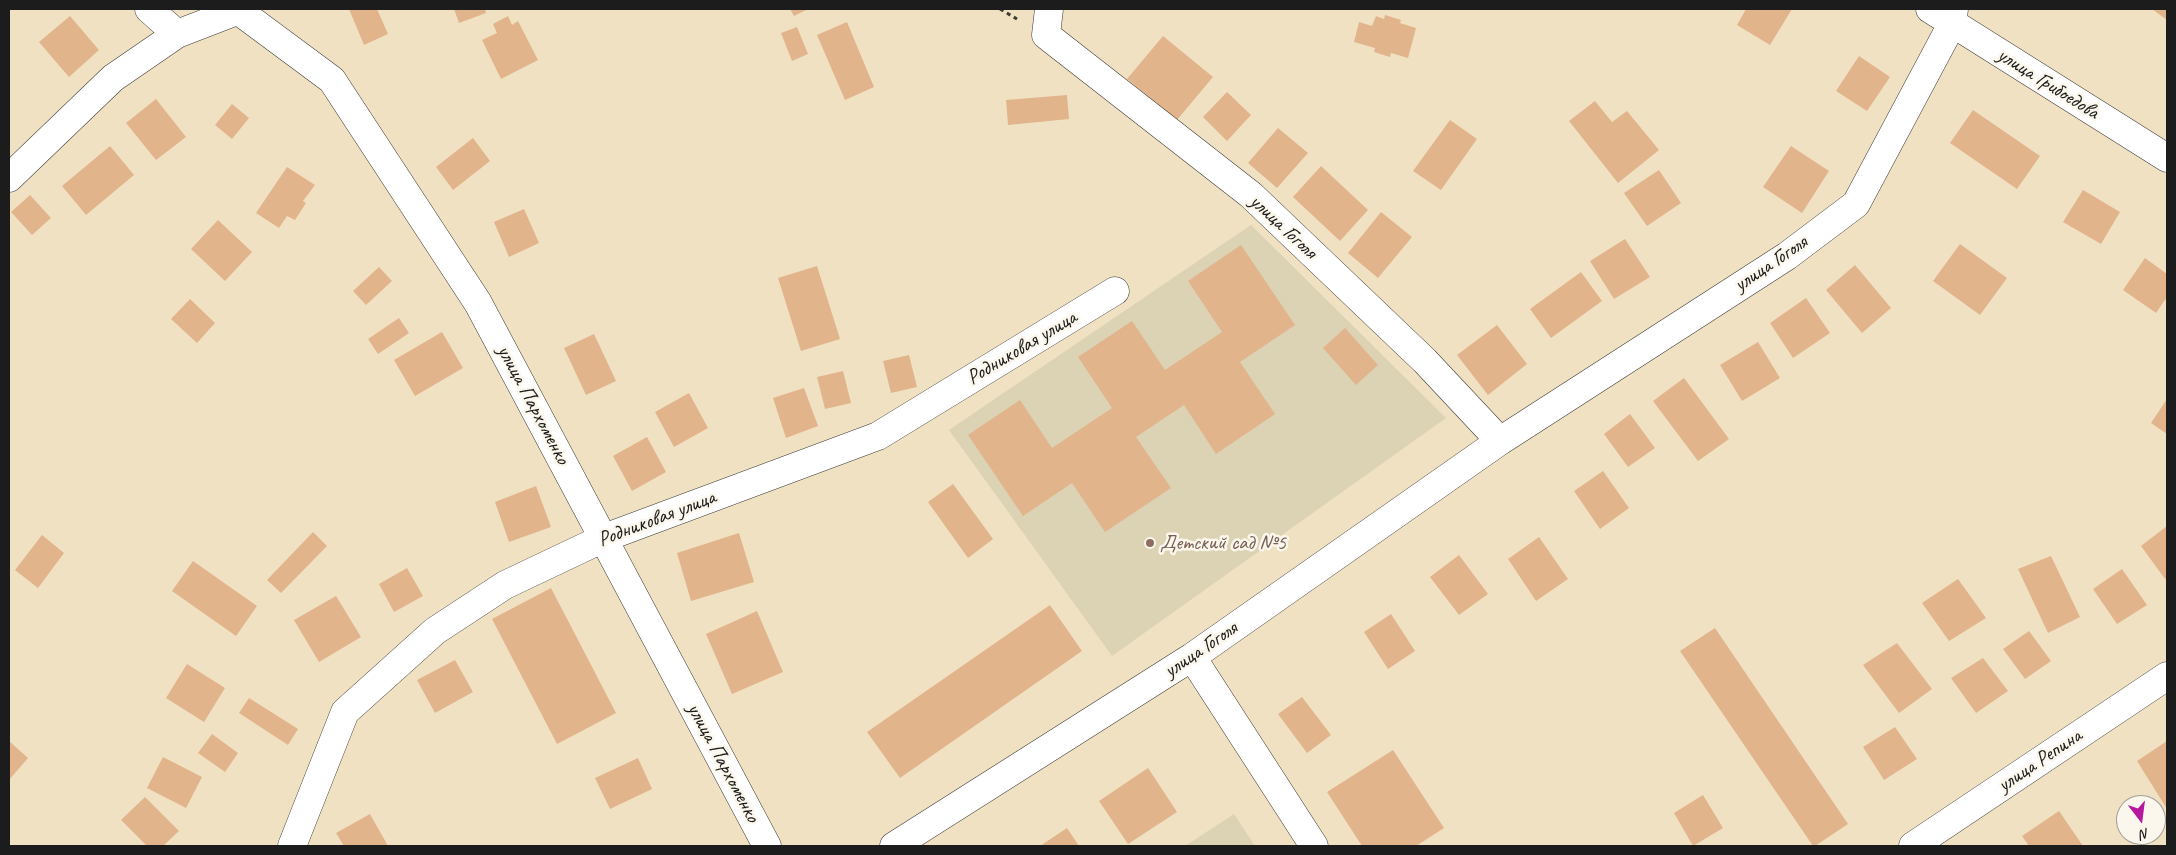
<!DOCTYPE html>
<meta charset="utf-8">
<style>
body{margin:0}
#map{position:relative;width:2176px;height:855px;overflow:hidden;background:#f0e1c2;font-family:Caveat,sans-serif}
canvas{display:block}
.frame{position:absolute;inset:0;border:10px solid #1c1c1c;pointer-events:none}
.north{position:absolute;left:2116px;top:795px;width:50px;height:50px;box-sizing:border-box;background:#fbf7ec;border:1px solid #a29f99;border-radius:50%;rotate:165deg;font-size:14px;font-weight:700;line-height:20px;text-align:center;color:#1c1c1c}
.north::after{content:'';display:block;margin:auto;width:18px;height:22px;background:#b5179e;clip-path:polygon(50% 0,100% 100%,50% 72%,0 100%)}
</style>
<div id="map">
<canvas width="2176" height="855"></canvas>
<div class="frame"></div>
<div class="north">N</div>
</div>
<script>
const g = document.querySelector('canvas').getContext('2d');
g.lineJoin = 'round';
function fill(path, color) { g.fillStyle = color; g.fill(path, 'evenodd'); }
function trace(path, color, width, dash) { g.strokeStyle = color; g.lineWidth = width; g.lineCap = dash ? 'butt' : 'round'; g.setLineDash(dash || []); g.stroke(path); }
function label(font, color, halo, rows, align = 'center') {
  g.font = font + ' Caveat,sans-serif'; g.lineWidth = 5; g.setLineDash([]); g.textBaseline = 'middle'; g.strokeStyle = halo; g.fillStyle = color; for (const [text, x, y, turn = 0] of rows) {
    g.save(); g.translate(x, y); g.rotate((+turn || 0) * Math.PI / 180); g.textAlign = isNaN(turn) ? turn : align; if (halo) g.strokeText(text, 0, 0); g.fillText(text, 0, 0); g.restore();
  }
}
fill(new Path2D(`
 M 1251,225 L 1446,418 L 1112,656 L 949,430 Z
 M 1234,814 L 1255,846 L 1185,846 Z`), '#dbd3b4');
fill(new Path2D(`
 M 349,9 L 377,9 L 388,34 L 364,45 Z
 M 454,9 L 485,9 L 486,13 L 459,23 Z
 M 790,9 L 808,9 L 794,16 Z
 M 1746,9 L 1792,9 L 1770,45 L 1737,25 Z
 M 2152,9 L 2167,9 L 2167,20 Z
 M 1385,15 L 1401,20 L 1400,23 L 1416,28 L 1408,58 L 1391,53 L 1390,57 L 1374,52 L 1375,48 L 1354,42 L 1359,22 L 1372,26 L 1376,16 L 1384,19 Z
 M 70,16 L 99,50 L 69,77 L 39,42 Z
 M 508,16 L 512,25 L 518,21 L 538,60 L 501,79 L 482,40 L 497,33 L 493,24 Z
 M 847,22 L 874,87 L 845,100 L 817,35 Z
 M 797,27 L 808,54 L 792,61 L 781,33 Z
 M 1163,36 L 1213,77 L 1177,120 L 1127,79 Z
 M 1859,56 L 1890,77 L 1867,111 L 1836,91 Z
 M 1227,92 L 1251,115 L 1227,141 L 1203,117 Z
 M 1067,95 L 1069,119 L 1008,125 L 1006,100 Z
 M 156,99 L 186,137 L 156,160 L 126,123 Z
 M 1595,101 L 1612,122 L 1627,111 L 1659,150 L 1618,183 L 1569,121 Z
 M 232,104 L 249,118 L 232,139 L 215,125 Z
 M 1973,110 L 2040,156 L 2017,189 L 1950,143 Z
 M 1450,120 L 1477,139 L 1441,190 L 1413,171 Z
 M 1278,128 L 1308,153 L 1277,188 L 1248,163 Z
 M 473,138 L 490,161 L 453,190 L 436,167 Z
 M 110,146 L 134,175 L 86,215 L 62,186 Z
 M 1791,146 L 1829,171 L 1802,213 L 1763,187 Z
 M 1321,166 L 1368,210 L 1340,241 L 1293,197 Z
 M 287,167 L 315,185 L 303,201 L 306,203 L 295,220 L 287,216 L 279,228 L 256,213 Z
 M 1659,170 L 1681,203 L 1647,226 L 1624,193 Z
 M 2083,190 L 2120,212 L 2101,244 L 2063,222 Z
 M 30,195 L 51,218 L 32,235 L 11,212 Z
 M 524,209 L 539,243 L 509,257 L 494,222 Z
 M 1381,212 L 1412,237 L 1378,278 L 1348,253 Z
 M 218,220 L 252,252 L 225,281 L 191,249 Z
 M 1625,239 L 1650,277 L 1614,299 L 1590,261 Z
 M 1960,244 L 2007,278 L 1980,315 L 1933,281 Z
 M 1241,245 L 1295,325 L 1240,362 L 1275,414 L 1216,454 L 1184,405 L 1136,437 L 1171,488 L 1105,532 L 1072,483 L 1023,516 L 968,435 L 1020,400 L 1052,448 L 1112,408 L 1078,357 L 1132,321 L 1165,370 L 1222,332 L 1188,281 Z
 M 2145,258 L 2167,274 L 2167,297 L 2156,313 L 2123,290 Z
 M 1855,265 L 1891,308 L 1862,333 L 1826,290 Z
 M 817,266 L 840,339 L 801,351 L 778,278 Z
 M 379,267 L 392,281 L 366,305 L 353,291 Z
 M 1581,272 L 1602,301 L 1551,338 L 1530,309 Z
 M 1806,298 L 1830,333 L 1793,358 L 1770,323 Z
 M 190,299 L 215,323 L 197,343 L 171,319 Z
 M 399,318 L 409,333 L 378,354 L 368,339 Z
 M 1497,325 L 1527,364 L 1488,395 L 1457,355 Z
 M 1345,328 L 1378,365 L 1356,385 L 1323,348 Z
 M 442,332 L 463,368 L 415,396 L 394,360 Z
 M 594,334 L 616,381 L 586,395 L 564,348 Z
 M 1758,342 L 1780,378 L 1742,401 L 1720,365 Z
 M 909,355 L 917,387 L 891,393 L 883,361 Z
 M 843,371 L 851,403 L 825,409 L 817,377 Z
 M 1684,378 L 1729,439 L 1698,461 L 1653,401 Z
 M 804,388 L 818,426 L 786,438 L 773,398 Z
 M 689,393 L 708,428 L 674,447 L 655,412 Z
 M 2167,399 L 2167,434 L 2151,423 Z
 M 1630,414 L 1655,448 L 1628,467 L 1604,434 Z
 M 647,437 L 666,472 L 632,491 L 613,456 Z
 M 1603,471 L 1629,508 L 1600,529 L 1574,491 Z
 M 953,484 L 993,539 L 968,558 L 928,502 Z
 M 536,486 L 551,527 L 509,542 L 495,502 Z
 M 2167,526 L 2167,578 L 2165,579 L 2141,546 Z
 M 313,532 L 327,546 L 281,593 L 267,580 Z
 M 739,533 L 754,582 L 691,601 L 677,553 Z
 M 42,535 L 64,553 L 38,588 L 15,570 Z
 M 1539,537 L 1568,579 L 1536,601 L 1508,559 Z
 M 1459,555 L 1488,594 L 1459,615 L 1430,577 Z
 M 2051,556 L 2080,617 L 2048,633 L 2018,569 Z
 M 193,561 L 257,606 L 236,636 L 172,591 Z
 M 407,568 L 423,596 L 394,612 L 379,584 Z
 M 2122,569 L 2147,605 L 2117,624 L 2093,589 Z
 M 1958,579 L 1986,618 L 1949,641 L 1922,603 Z
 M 551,588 L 616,713 L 557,744 L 492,619 Z
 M 336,596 L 361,637 L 319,662 L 294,620 Z
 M 1050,605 L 1082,651 L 900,778 L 867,732 Z
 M 757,611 L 783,672 L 732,694 L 706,634 Z
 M 1391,614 L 1415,651 L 1388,669 L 1364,632 Z
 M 1715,628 L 1848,824 L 1815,846 L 1813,846 L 1680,651 Z
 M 2029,631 L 2051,661 L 2025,679 L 2003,649 Z
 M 1897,643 L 1932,689 L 1899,713 L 1863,665 Z
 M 1983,658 L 2008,691 L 1976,713 L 1951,678 Z
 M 455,660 L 473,692 L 435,713 L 417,680 Z
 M 187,664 L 225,688 L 204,722 L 166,698 Z
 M 1302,697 L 1331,735 L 1307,753 L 1278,714 Z
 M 249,698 L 298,729 L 288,745 L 239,713 Z
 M 1895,727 L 1917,759 L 1884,780 L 1863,747 Z
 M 212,734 L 238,753 L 225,772 L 198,753 Z
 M 9,741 L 28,758 L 9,780 Z
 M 2167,741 L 2167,809 L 2137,761 Z
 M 1393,750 L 1444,828 L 1416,846 L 1362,846 L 1327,792 Z
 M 163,757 L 202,777 L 186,808 L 147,788 Z
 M 638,758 L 652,789 L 610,809 L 595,778 Z
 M 1148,768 L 1177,812 L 1128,844 L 1099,801 Z
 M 1703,795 L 1723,828 L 1693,846 L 1674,813 Z
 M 145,797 L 179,831 L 163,846 L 147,846 L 121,820 Z
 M 2059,811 L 2083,846 L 2029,846 L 2022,836 Z
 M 370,814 L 388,846 L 344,846 L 336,833 Z
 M 1067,828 L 1079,846 L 1040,846 Z`), '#e2b48c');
const minor = new Path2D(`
 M 149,9 L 177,34
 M 1049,9 L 1046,35 L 1251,195 L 1425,361 L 1500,441
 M 1930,9 L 2167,158
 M 239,11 L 332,80 L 478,303 L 767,846
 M 9,178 L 113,78 L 177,34 L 242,9
 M 1192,657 L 1314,846
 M 292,846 L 345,712 L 435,631 L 505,585 L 604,538 L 878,436 L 1115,291
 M 894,846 L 1192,657 L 1500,441 L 1787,256 L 1856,204 L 1952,24 L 1954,9
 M 1913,846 L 2167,676`);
trace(minor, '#3c3a35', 29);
trace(new Path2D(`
 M 1000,9 L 1017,19`), '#3c3a35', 3, [4, 4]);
trace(minor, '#fff', 28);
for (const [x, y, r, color] of [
 [1150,543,5,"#8d6e63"]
]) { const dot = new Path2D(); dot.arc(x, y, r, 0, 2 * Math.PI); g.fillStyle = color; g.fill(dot); trace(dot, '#fbf7ec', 2); }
label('21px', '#1c1c1c', '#fbf7ec', [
 ["улица Грибоедова",2048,84,32],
 ["улица Гоголя",1283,227,43],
 ["улица Гоголя",1771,264,-34],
 ["Родниковая улица",1022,348,-31],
 ["улица Пархоменко",533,405,62],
 ["Родниковая улица",657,519,-21],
 ["улица Гоголя",1201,650,-34],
 ["улица Репина",2040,761,-34],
 ["улица Пархоменко",723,763,62]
]);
label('21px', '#785e54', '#fbf7ec', [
 ["Детский сад №5",1160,543]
], 'left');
</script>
